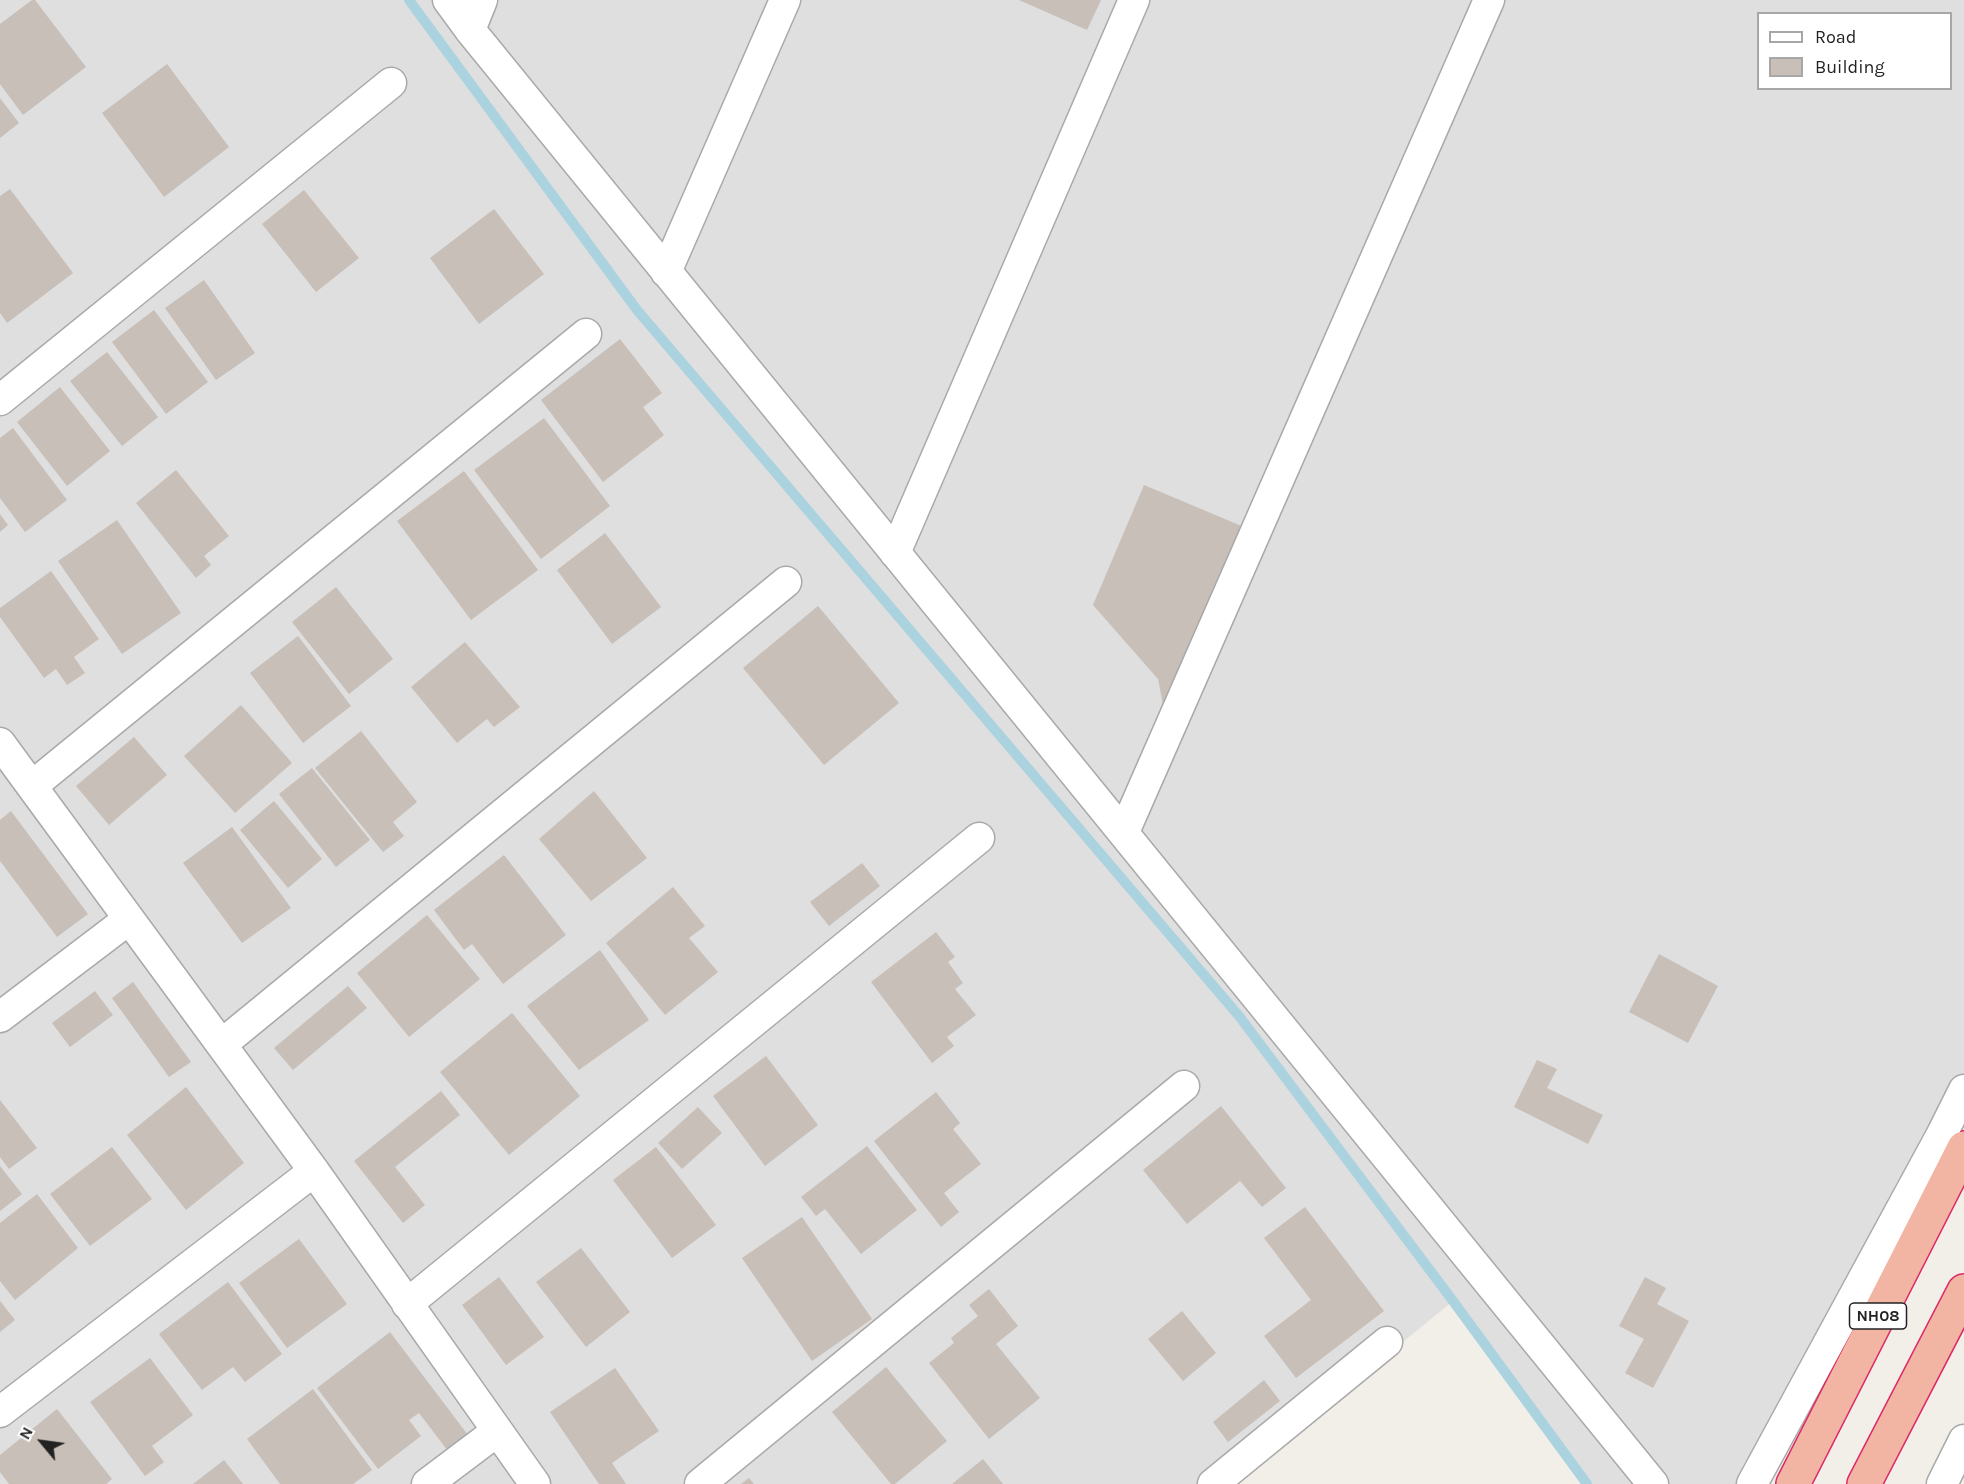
<!DOCTYPE html>
<style>
body{margin:0}
#map{position:relative;width:1964px;height:1484px;overflow:hidden;background:#f2efe9;font-family:Karla,sans-serif}
canvas{display:block}
.legend{position:absolute;left:1757px;top:12px;width:195px;height:78px;box-sizing:border-box;background:#fff;border:2px solid #a7a7a7;margin:0;padding:8px 10px;list-style:none;font-size:18px;color:#222}
.legend li{display:flex;align-items:center;gap:12px;height:30px}
.legend b{width:30px;border:2px solid #a7a7a7}
.north{position:absolute;left:12px;top:1412px;width:60px;height:60px;-webkit-text-stroke:4px #fff;paint-order:stroke;rotate:299deg;font-size:16px;font-weight:700;line-height:24px;text-align:center;color:#222}
.north::after{content:'';display:block;margin:auto;width:21px;height:27px;background:#222;clip-path:polygon(50% 0,100% 100%,50% 72%,0 100%)}
</style>
<div id="map">
<canvas width="1964" height="1484"></canvas>
<ul class="legend">
<li><b style="height:8px;background:#fff"></b>Road</li>
<li><b style="height:16px;background:#c7bfb8"></b>Building</li>
</ul>
<div class="north">N</div>
</div>
<script>
const g = document.querySelector('canvas').getContext('2d');
g.lineJoin = 'round';
function fill(path, color) { g.fillStyle = color; g.fill(path, 'evenodd'); }
function trace(path, color, width, dash) { g.strokeStyle = color; g.lineWidth = width; g.lineCap = dash ? 'butt' : 'round'; g.setLineDash(dash || []); g.stroke(path); }
function label(font, color, halo, rows, align = 'center') {
  g.font = font + ' Karla,sans-serif'; g.lineWidth = 5; g.setLineDash([]); g.textBaseline = 'middle'; g.strokeStyle = halo; g.fillStyle = color; for (const [text, x, y, turn = 0] of rows) {
    g.save(); g.translate(x, y); g.rotate((+turn || 0) * Math.PI / 180); g.textAlign = isNaN(turn) ? turn : align; if (halo) g.strokeText(text, 0, 0); g.fillText(text, 0, 0); g.restore();
  }
}
fill(new Path2D(`
 M 0,0 L 1964,0 L 1964,1090 L 1752,1484 L 1587,1484 L 1453,1301 L 1229,1484 L 0,1484 ZM 1758,14 L 1950,14 L 1950,88 L 1758,88 Z`), '#e0dfdf');
trace(new Path2D(`
 M 409,0 L 637,310 L 1239,1016 L 1453,1301 L 1587,1484`), '#aad3df', 10);
fill(new Path2D(`
 M 32,0 L 35,0 L 86,67 L 23,115 L 0,84 L 0,24 Z
 M 1019,0 L 1101,0 L 1087,30 Z
 M 167,64 L 229,147 L 164,197 L 102,113 Z
 M 0,98 L 19,123 L 0,138 Z
 M 10,189 L 73,273 L 7,323 L 0,313 L 0,196 Z
 M 304,190 L 359,258 L 316,292 L 262,224 Z
 M 494,209 L 544,274 L 479,324 L 430,258 Z
 M 204,280 L 255,353 L 216,380 L 165,308 Z
 M 154,310 L 208,382 L 166,414 L 112,342 Z
 M 620,339 L 662,393 L 643,407 L 664,435 L 603,482 L 541,400 Z
 M 107,352 L 158,417 L 122,446 L 70,381 Z
 M 60,387 L 110,451 L 67,486 L 17,422 Z
 M 544,418 L 610,506 L 541,559 L 474,470 Z
 M 13,428 L 67,500 L 25,532 L 0,498 L 0,438 Z
 M 176,470 L 229,536 L 204,556 L 211,565 L 196,578 L 136,503 Z
 M 464,471 L 538,570 L 471,620 L 397,521 Z
 M 1144,485 L 1244,527 L 1165,715 L 1158,679 L 1093,605 Z
 M 0,514 L 8,525 L 0,532 Z
 M 117,520 L 181,613 L 122,654 L 58,561 Z
 M 605,533 L 661,607 L 612,644 L 557,570 Z
 M 51,571 L 99,639 L 74,657 L 85,673 L 67,685 L 56,669 L 44,678 L 0,617 L 0,608 Z
 M 336,587 L 393,659 L 349,694 L 292,622 Z
 M 818,606 L 899,703 L 824,765 L 743,668 Z
 M 298,636 L 351,706 L 303,743 L 250,673 Z
 M 465,642 L 520,707 L 494,727 L 487,719 L 457,743 L 411,687 Z
 M 241,705 L 292,763 L 235,813 L 184,756 Z
 M 361,731 L 417,802 L 393,822 L 404,836 L 383,852 L 315,768 Z
 M 134,737 L 167,775 L 109,825 L 76,786 Z
 M 312,768 L 370,840 L 336,867 L 279,794 Z
 M 594,791 L 647,858 L 591,901 L 539,839 Z
 M 274,801 L 322,859 L 288,888 L 240,830 Z
 M 11,811 L 88,914 L 57,937 L 0,861 L 0,820 Z
 M 232,827 L 291,908 L 242,943 L 183,863 Z
 M 504,855 L 566,935 L 503,984 L 472,944 L 464,950 L 434,910 Z
 M 862,863 L 880,886 L 829,926 L 810,902 Z
 M 673,887 L 705,926 L 689,938 L 718,972 L 665,1015 L 606,943 Z
 M 427,915 L 480,979 L 409,1037 L 357,973 Z
 M 936,932 L 955,957 L 948,962 L 963,983 L 955,989 L 976,1015 L 947,1037 L 954,1046 L 932,1063 L 871,982 Z
 M 600,950 L 649,1020 L 579,1070 L 527,1006 Z
 M 1659,954 L 1718,986 L 1688,1043 L 1629,1012 Z
 M 133,982 L 191,1062 L 169,1077 L 112,998 Z
 M 348,986 L 367,1008 L 293,1070 L 274,1048 Z
 M 95,991 L 113,1015 L 70,1047 L 52,1023 Z
 M 512,1013 L 580,1096 L 509,1155 L 440,1072 Z
 M 766,1056 L 818,1125 L 765,1166 L 713,1096 Z
 M 1537,1060 L 1557,1069 L 1547,1088 L 1603,1115 L 1588,1144 L 1514,1107 Z
 M 186,1087 L 244,1163 L 186,1210 L 127,1135 Z
 M 441,1091 L 460,1115 L 395,1167 L 425,1205 L 403,1223 L 354,1161 Z
 M 936,1092 L 960,1123 L 953,1129 L 981,1164 L 944,1193 L 959,1212 L 941,1227 L 874,1141 Z
 M 0,1100 L 37,1148 L 9,1169 L 0,1157 Z
 M 1221,1106 L 1286,1188 L 1262,1207 L 1240,1181 L 1187,1224 L 1143,1170 Z
 M 698,1107 L 722,1133 L 682,1169 L 658,1143 Z
 M 867,1146 L 917,1210 L 861,1254 L 825,1209 L 816,1216 L 801,1197 Z
 M 112,1147 L 152,1199 L 90,1246 L 50,1194 Z
 M 656,1147 L 716,1225 L 672,1258 L 613,1180 Z
 M 0,1166 L 22,1194 L 0,1211 Z
 M 37,1194 L 78,1248 L 15,1300 L 0,1281 L 0,1223 Z
 M 1305,1207 L 1384,1311 L 1296,1378 L 1264,1336 L 1311,1300 L 1264,1238 Z
 M 802,1217 L 872,1319 L 812,1361 L 742,1258 Z
 M 299,1239 L 347,1304 L 287,1348 L 239,1283 Z
 M 581,1248 L 630,1312 L 586,1347 L 536,1282 Z
 M 499,1277 L 544,1337 L 506,1365 L 462,1305 Z
 M 1645,1277 L 1666,1288 L 1657,1304 L 1689,1321 L 1653,1388 L 1625,1373 L 1644,1339 L 1619,1326 Z
 M 228,1282 L 282,1354 L 245,1382 L 233,1367 L 202,1390 L 159,1334 Z
 M 989,1289 L 1018,1326 L 996,1344 L 1040,1398 L 989,1439 L 929,1363 L 954,1343 L 951,1338 L 978,1316 L 969,1305 Z
 M 0,1301 L 15,1320 L 0,1332 Z
 M 1182,1311 L 1216,1353 L 1183,1381 L 1148,1339 Z
 M 390,1332 L 468,1435 L 448,1451 L 419,1413 L 409,1420 L 421,1436 L 378,1469 L 317,1388 Z
 M 150,1358 L 193,1415 L 152,1446 L 164,1462 L 145,1476 L 90,1402 Z
 M 886,1367 L 947,1441 L 895,1484 L 891,1484 L 832,1412 Z
 M 615,1368 L 659,1431 L 612,1463 L 626,1484 L 599,1484 L 550,1412 Z
 M 1264,1380 L 1280,1401 L 1228,1442 L 1213,1422 Z
 M 313,1389 L 372,1470 L 353,1484 L 280,1484 L 247,1439 Z
 M 57,1409 L 112,1479 L 106,1484 L 9,1484 L 0,1472 L 0,1455 Z
 M 983,1459 L 1003,1484 L 952,1484 Z
 M 224,1460 L 243,1484 L 193,1484 Z
 M 749,1478 L 754,1484 L 741,1484 Z`), '#c7bfb8');
const minor = new Path2D(`
 M 448,0 L 470,30 L 1653,1484
 M 470,30 L 482,0
 M 666,272 L 785,0
 M 0,400 L 391,83
 M 895,553 L 1134,0
 M 0,743 L 314,1171 L 535,1484
 M 32,786 L 586,334
 M 1124,832 L 1489,0
 M 0,1017 L 129,919
 M 222,1044 L 786,582
 M 407,1304 L 979,838
 M 0,1412 L 314,1171
 M 427,1484 L 496,1432
 M 700,1484 L 1184,1086
 M 1213,1484 L 1387,1342
 M 1752,1484 L 1942,1134 L 1964,1090
 M 1942,1484 L 1964,1440`);
const trunk = new Path2D(`
 M 1793,1484 L 1964,1148
 M 1864,1484 L 1964,1291`);
trace(minor, '#a9a9a9', 33);
trace(trunk, '#dc2a67', 36);
trace(minor, '#fff', 30);
trace(trunk, '#f2b4a3', 33);
for (const [x, y, w] of [
 [1878,1316,57]
]) { const box = new Path2D(); box.roundRect(x - w / 2, y - 13, w, 26, 4.5); g.fillStyle = '#fff'; g.fill(box); trace(box, '#222', 1.5); }
label('bold 16px', '#222', null, [
 ["NH08",1878,1316]
]);
</script>
